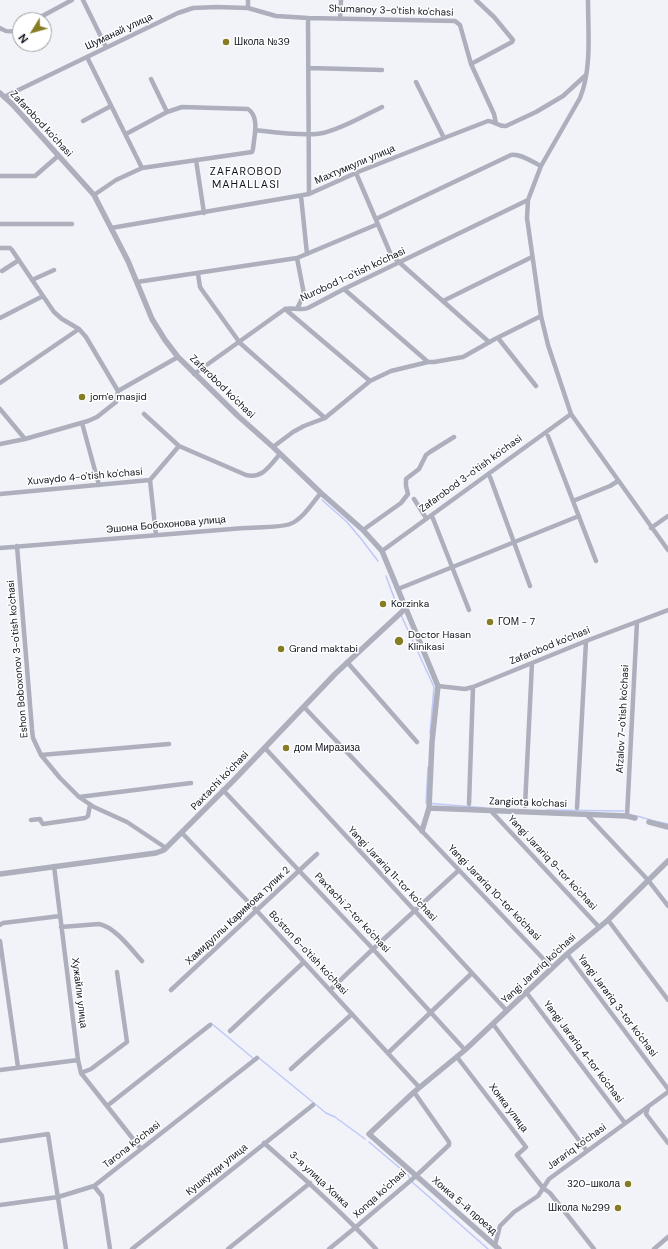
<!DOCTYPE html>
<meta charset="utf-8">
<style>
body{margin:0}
#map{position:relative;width:668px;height:1249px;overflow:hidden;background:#f1f3f9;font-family:"DM Sans",sans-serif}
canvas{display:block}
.north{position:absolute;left:12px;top:12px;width:40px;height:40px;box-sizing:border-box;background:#fff;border:1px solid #a0a1a5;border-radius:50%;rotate:233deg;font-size:11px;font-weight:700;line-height:16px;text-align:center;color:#11131e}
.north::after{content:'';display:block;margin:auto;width:14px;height:18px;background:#867c23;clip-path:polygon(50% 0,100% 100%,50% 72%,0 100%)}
</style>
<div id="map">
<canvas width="668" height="1249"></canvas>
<div class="north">N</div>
</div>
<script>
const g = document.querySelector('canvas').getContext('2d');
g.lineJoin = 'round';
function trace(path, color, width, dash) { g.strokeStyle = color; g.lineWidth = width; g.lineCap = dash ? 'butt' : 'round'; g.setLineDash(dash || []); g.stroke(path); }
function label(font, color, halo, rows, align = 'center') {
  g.font = font + ' "DM Sans",sans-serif'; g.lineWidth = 3; g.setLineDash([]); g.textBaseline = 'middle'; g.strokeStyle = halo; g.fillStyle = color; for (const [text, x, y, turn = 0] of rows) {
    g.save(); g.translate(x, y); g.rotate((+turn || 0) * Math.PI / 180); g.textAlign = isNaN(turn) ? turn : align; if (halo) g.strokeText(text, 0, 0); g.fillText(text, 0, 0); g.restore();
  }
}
trace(new Path2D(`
 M 322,500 L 347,522 L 362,540 L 378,561
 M 386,576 L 396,603
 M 401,615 L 434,687 L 430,734
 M 428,767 L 426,803 L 486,808
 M 546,810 L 624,811
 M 637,816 L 651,820
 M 654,821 L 668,824
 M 211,1023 L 254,1059
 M 259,1058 L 326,1113 L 335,1117 L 365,1139
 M 369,1142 L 408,1175 L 411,1181 L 488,1249`), '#bfc8f9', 1.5);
trace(new Path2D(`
 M 83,0 L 106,47
 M 248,0 L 248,8
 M 588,0 C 588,31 592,69 580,98 L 541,166 L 528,200 L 527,218 L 541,316 L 548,345 L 571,414 L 668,550
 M 308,18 L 309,194
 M 340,19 L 341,0
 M 35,20 L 72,0
 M 0,28 C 7,33 13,32 20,29
 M 87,57 L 142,168
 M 471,64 L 512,42 L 513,40 L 494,17 L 476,0
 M 309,68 L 382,70
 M 151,79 L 167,112
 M 416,82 L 444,138
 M 4,97 L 178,13 L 193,8 L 217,7 L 248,8 L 276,16 L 308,18 L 455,21 L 460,25 L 471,64 L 494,114 L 496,123
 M 83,121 L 111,106
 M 255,130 C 273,132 306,137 323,133 C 344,128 363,116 382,107
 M 196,160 L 204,213
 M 356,173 L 391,255 L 489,342
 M 0,176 L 35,176 L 58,156
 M 94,195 L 116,180 L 142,168 L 252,152 L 253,149 C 254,137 260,117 248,109 L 182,107 L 167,112 L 126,134
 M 301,196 L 307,254
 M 376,219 L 511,155 C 520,153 532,162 541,166
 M 0,224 L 72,224
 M 111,228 L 309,194 L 358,172 L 444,138 L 488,121 C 494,121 499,127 506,126 L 536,112 L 563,96 L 586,75
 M 0,248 L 10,248 L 12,250 L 43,296
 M 297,258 L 304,294 L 297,309
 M 2,271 L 19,260
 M 198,274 L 200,287 L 202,290 L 240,343 L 325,418
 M 32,280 L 54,270
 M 137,282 L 297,258 L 378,224
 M 344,289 L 428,362
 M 443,301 L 532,257
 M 285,309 L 370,381
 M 0,318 L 43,296 L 54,312 L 62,319 L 79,329 L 86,337 L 118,391 L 116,402 L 97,417 L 88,421 L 25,439 L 0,444
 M 498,338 L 536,386
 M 194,374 L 285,309 C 293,307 300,311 308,308 L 344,289 L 528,200
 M 0,383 L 79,329
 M 118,391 L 178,357
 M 0,409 L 25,439
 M 144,414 L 179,446 L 246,475 C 263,479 270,465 280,454
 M 82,423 L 99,485
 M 548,436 L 596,561
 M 273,447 L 293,432 L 304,426 L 325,418 L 370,381 L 391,371 L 428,362 L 434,362 L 463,357 L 495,339 L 541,316
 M 490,477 L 530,586
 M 150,480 L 156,535
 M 0,494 L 150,480 L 179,446
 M 414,499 L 426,518
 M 573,501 L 610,486 L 618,481
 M 432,516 L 469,610
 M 651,528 L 668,516
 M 363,530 L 401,503 L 408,494 L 406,486 L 406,479 L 419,469 L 426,455 L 430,452 L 454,437
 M 17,546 L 32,729 L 33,738 L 41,755 L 60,778 L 79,797 L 94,807 L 127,822 L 166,848
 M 0,548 L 244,528 C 256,527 279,528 290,524 C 303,519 312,503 321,493
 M 382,551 L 571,414
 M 398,589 L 579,516
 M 347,662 L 417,742
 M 438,686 L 465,689 L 473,687 L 586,641 L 668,610
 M 304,707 L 552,968
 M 265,748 L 507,1011
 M 41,755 L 169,744
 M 223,790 L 373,949 L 465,1050
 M 79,797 L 191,783
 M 469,804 L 473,687
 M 525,806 L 532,663
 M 577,808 L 586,641
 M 491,811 L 599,927
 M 586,814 L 648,880 L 668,906
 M 627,816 L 637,622
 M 31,820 L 40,819 L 42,823 L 43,824 L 85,818 L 88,816 L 90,805
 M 182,833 L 257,911 L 419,1087
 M 54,866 L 78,1060 L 81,1073 L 141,1149
 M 608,920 L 668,1000
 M 0,925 L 3,923 L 60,916
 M 61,927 L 99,924 C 115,927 131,949 142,961
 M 0,941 L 18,1067
 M 567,954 L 668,1089
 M 171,990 L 317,854
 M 330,990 L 373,949 L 459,870
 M 526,992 L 625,1123
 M 493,1024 L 587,1151
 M 230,1031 L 304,962
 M 388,1053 L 472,973
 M 457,1057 L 526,1147 L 517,1155 L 543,1188 L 550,1193 L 594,1249
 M 291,1069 L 352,1014
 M 0,1070 L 78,1060
 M 81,1073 L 91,1069 L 127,1042 L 117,972
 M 107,1106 L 210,1025
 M 648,1107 L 646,1114 L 668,1143
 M 0,1141 L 48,1134 L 66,1249
 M 264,1143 C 303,1177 341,1211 376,1249
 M 94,1186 L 102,1196 L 110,1249
 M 0,1205 L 58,1197 L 94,1186 L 257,1058
 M 495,1245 L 500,1226 L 514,1212 L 538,1196 L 549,1179 L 668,1092
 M 132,1249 L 313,1105
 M 228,1249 L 310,1183
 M 329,1249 L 356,1227 L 416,1176 L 449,1145 L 449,1142 L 414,1092
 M 654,1249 L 668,1237`), '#adafbd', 4.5);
trace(new Path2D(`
 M 0,93 L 12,104 L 94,195 L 128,261 L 152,319 L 165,340 L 178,357 L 238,416 L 273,447 L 321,493 L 363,530 L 382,551 L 438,686 L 432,742 L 429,808 L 422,831
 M 429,808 L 627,816 L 635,818
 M 649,822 L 668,827
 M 0,874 L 156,853 L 164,850 L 233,781 L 335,674 L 406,608
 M 499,1249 L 369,1134 L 414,1092 L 465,1050 L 567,954 L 608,920 L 668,861`), '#adafbd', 5.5);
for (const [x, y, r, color] of [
 [226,42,4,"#867c23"],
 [82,397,4,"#867c23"],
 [383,604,4,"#867c23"],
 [490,622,4,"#867c23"],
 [399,641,5,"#867c23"],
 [281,649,4,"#867c23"],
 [286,748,4,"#867c23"],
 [628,1184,4,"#867c23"],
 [618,1208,4,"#867c23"]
]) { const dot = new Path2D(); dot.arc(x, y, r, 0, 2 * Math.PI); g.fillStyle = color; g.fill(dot); trace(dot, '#fff', 1.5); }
label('10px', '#11131e', '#fff', [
 ["Shumanoy 3-o'tish ko'chasi",391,11,2],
 ["Шуманай улица",119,32,-25],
 ["Zafarobod ko'chasi",41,124,47],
 ["Махтумкули улица",355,165,-23],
 ["Nurobod 1-o'tish ko'chasi",353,275,-25],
 ["Zafarobod ko'chasi",222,387,44],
 ["Zafarobod 3-o'tish ko'chasi",471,474,-36],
 ["Xuvaydo 4-o'tish ko'chasi",85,477,-5],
 ["Эшона Бобохонова улица",166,525,-5],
 ["Zafarobod ko'chasi",550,646,-22],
 ["Eshon Boboxonov 3-o'tish ko'chasi",18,659,-95],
 ["Afzalov 7-o'tish ko'chasi",623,719,-87],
 ["Paxtachi ko'chasi",220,781,-46],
 ["Zangiota ko'chasi",528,803,2],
 ["Yangi Jarariq 9-tor ko'chasi",552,863,47],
 ["Yangi Jarariq 11-tor ko'chasi",392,874,47],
 ["Yangi Jarariq 10-tor ko'chasi",494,893,46],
 ["Paxtachi 2-tor ko'chasi",352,913,47],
 ["Хамидуллы Каримова тупик 2",238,916,-43],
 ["Bo'ston 6-o'tish ko'chasi",308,953,47],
 ["Yangi Jarariq ko'chasi",539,969,-43],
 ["Хужайли улица",79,993,83],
 ["Yangi Jarariq 3-tor ko'chasi",617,1006,53],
 ["Yangi Jarariq 4-tor ko'chasi",583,1052,53],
 ["Хонка улица",508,1108,53],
 ["Tarona ko'chasi",132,1145,-38],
 ["Jarariq ko'chasi",577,1147,-36],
 ["Кушкунди улица",217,1170,-39],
 ["3-я улица Хонка",319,1180,43],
 ["Xonqa ko'chasi",380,1194,-42],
 ["Хонка 5-й проезд",464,1206,41]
]);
label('10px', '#11131e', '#fff', [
 ["Школа №39",234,42],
 ["jom'e masjid",90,397],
 ["Korzinka",391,604],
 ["ГОМ - 7",498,622],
 ["Doctor Hasan",408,635],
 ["Klinikasi",408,647],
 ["Grand maktabi",289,649],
 ["дом Миразиза",294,748],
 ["320-школа",620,1184,"right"],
 ["Школа №299",610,1208,"right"]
], 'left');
g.letterSpacing = '1px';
label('11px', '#11131e', '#fff', [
 ["ZAFAROBOD",246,172],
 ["MAHALLASI",246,185]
]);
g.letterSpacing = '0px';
</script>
